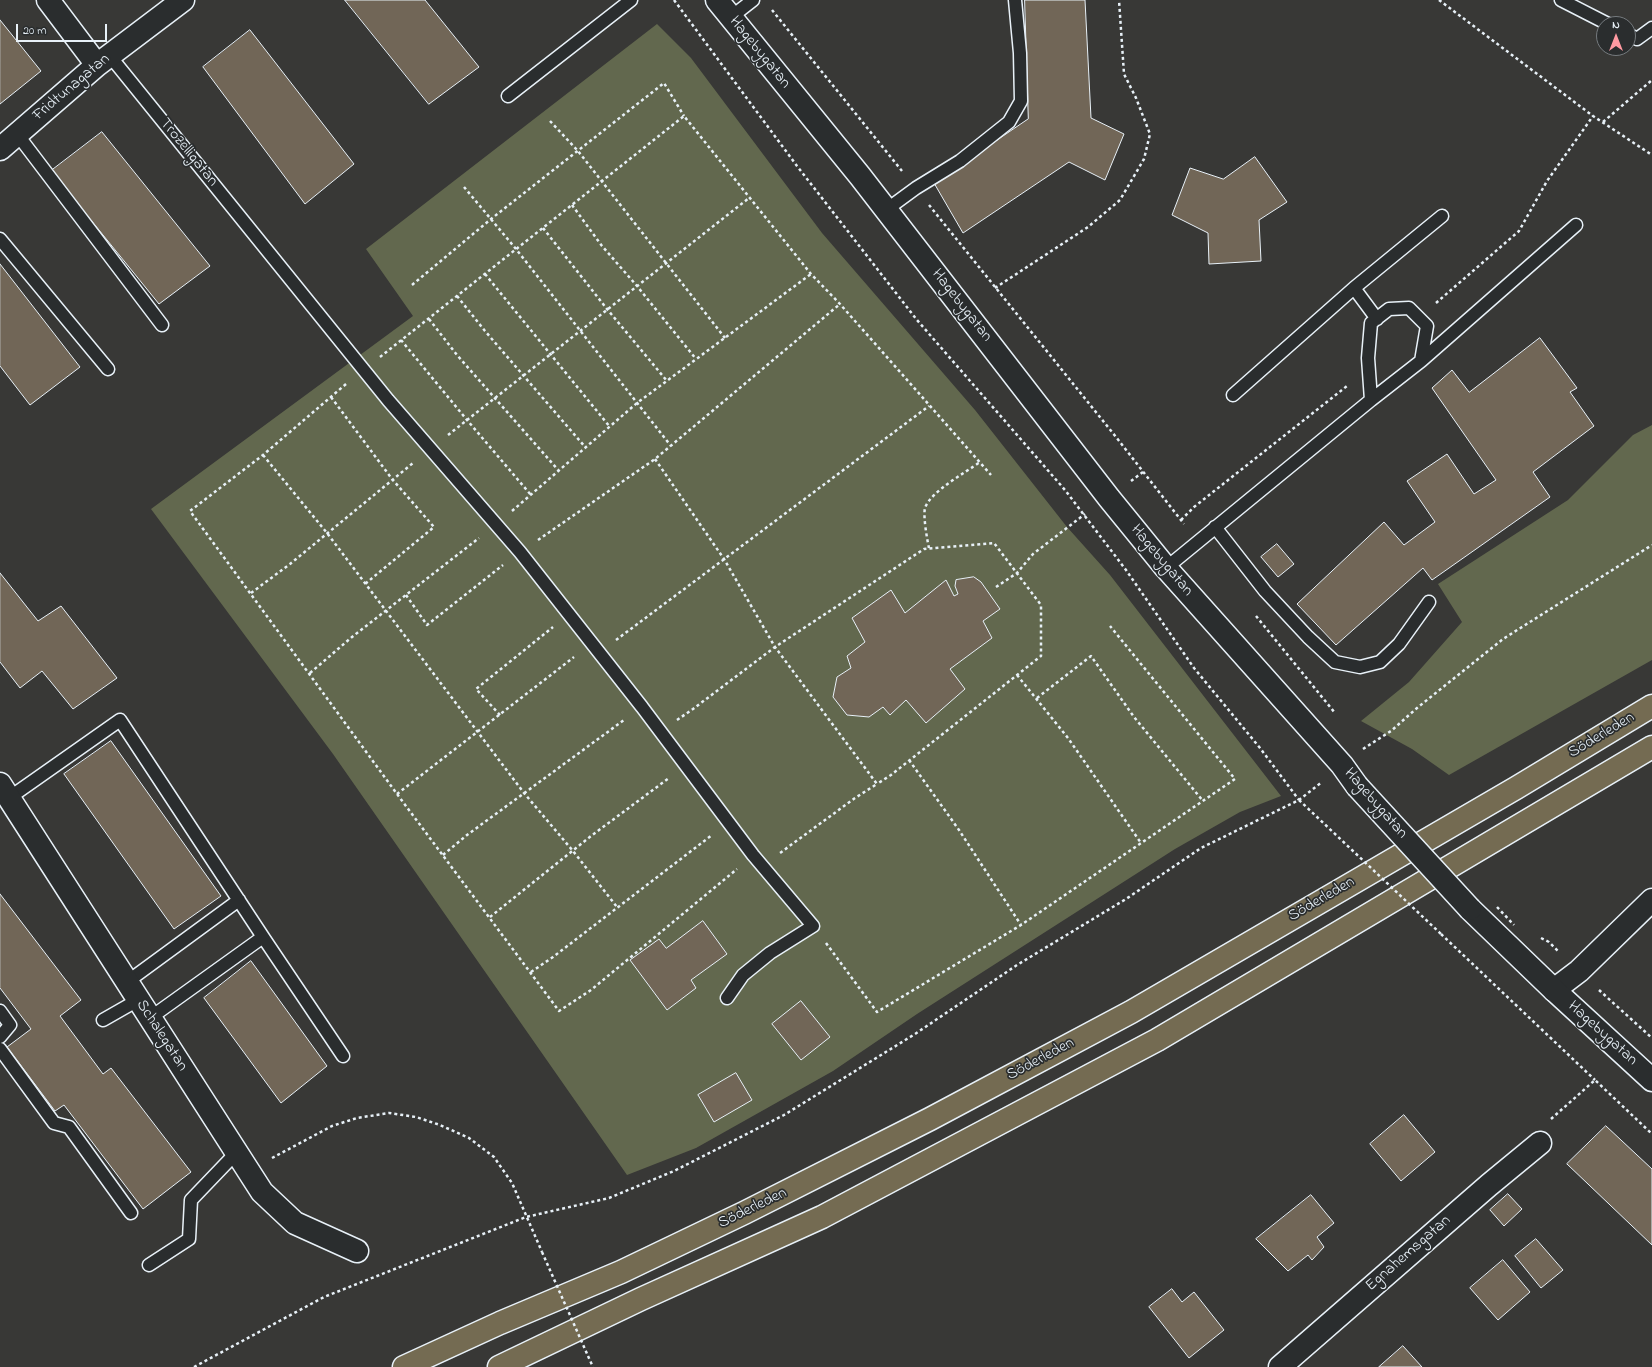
<!DOCTYPE html>
<meta charset="utf-8">
<style>
body{margin:0}
#map{position:relative;width:1652px;height:1367px;overflow:hidden;background:#383836;font-family:"Indie Flower",sans-serif}
canvas{display:block}
.north{position:absolute;left:1596px;top:16px;width:40px;height:40px;box-sizing:border-box;background:#2a2d2e;border:1px solid #767b7f;border-radius:50%;rotate:0deg;font-size:11px;font-weight:700;line-height:16px;text-align:center;color:#e8f1f8}
.north::after{content:'';display:block;margin:auto;width:14px;height:18px;background:#ff9aa2;clip-path:polygon(50% 0,100% 100%,50% 72%,0 100%)}
.scale{position:absolute;left:16px;top:24px;width:91px;height:18px;box-sizing:border-box;border:2px solid #e8f1f8;border-top:0;padding-left:5px;font-size:12px;line-height:14px;white-space:nowrap;color:#e8f1f8;-webkit-text-stroke:3px #2a2d2e;paint-order:stroke}
</style>
<div id="map">
<canvas width="1652" height="1367"></canvas>
<div class="north">N</div>
<div class="scale">20 m</div>
</div>
<script>
const g = document.querySelector('canvas').getContext('2d');
g.lineJoin = 'round';
function fill(path, color) { g.fillStyle = color; g.fill(path, 'evenodd'); }
function trace(path, color, width, dash) { g.strokeStyle = color; g.lineWidth = width; g.lineCap = dash ? 'butt' : 'round'; g.setLineDash(dash || []); g.stroke(path); }
function label(font, color, halo, rows, align = 'center') {
  g.font = font + ' "Indie Flower",sans-serif'; g.lineWidth = 3.5; g.setLineDash([]); g.textBaseline = 'middle'; g.strokeStyle = halo; g.fillStyle = color; for (const [text, x, y, turn = 0] of rows) {
    g.save(); g.translate(x, y); g.rotate((+turn || 0) * Math.PI / 180); g.textAlign = isNaN(turn) ? turn : align; if (halo) g.strokeText(text, 0, 0); g.fillText(text, 0, 0); g.restore();
  }
}
fill(new Path2D(`
 M 657,24 L 691,58 L 822,233 L 975,410 L 1067,527 L 1110,575 L 1281,796 L 1240,812 L 1175,849 L 917,1014 L 833,1071 L 696,1148 L 627,1175 L 333,754 L 151,509 L 413,316 L 366,249 Z
 M 1652,425 L 1652,660 L 1449,775 L 1412,749 L 1361,721 L 1409,682 L 1462,622 L 1438,584 L 1568,500 L 1633,435 Z`), '#62684e');
const building = new Path2D(`
 M 345,0 L 425,0 L 479,67 L 429,104 Z
 M 1025,0 L 1085,0 L 1091,118 L 1124,134 L 1105,180 L 1069,162 L 963,233 L 934,183 L 1028,119 Z
 M 0,20 L 41,71 L 0,104 Z
 M 250,30 L 354,164 L 305,204 L 203,67 Z
 M 102,132 L 210,266 L 159,304 L 51,171 Z
 M 1255,157 L 1287,202 L 1259,220 L 1261,261 L 1209,264 L 1208,233 L 1172,215 L 1190,168 L 1223,179 Z
 M 0,264 L 80,367 L 30,405 L 0,366 Z
 M 1540,338 L 1577,388 L 1570,392 L 1594,426 L 1533,472 L 1550,497 L 1432,580 L 1423,568 L 1336,645 L 1297,604 L 1384,522 L 1404,545 L 1435,522 L 1407,481 L 1447,454 L 1474,494 L 1496,480 L 1432,388 L 1452,370 L 1469,392 Z
 M 1277,544 L 1294,564 L 1278,577 L 1261,557 Z
 M 0,573 L 38,621 L 61,606 L 117,678 L 73,709 L 42,671 L 20,688 L 0,662 Z
 M 974,577 L 981,582 L 1000,609 L 983,621 L 992,638 L 950,669 L 965,689 L 926,723 L 906,700 L 890,715 L 883,707 L 869,717 L 847,715 L 833,697 L 837,677 L 851,668 L 847,656 L 865,642 L 852,618 L 891,590 L 905,613 L 946,580 L 954,596 L 958,594 L 955,586 L 956,580 Z
 M 111,741 L 221,896 L 174,929 L 64,774 Z
 M 0,894 L 81,1000 L 60,1016 L 103,1074 L 111,1068 L 191,1172 L 143,1209 L 64,1105 L 55,1111 L 7,1047 L 31,1029 L 0,988 Z
 M 703,921 L 727,954 L 691,980 L 696,988 L 667,1010 L 630,960 L 659,939 L 666,948 Z
 M 251,961 L 327,1066 L 281,1103 L 204,998 Z
 M 801,1001 L 830,1037 L 801,1060 L 772,1024 Z
 M 736,1073 L 752,1100 L 714,1122 L 698,1095 Z
 M 1404,1115 L 1435,1152 L 1401,1181 L 1370,1144 Z
 M 1606,1126 L 1652,1169 L 1652,1245 L 1567,1164 Z
 M 1508,1194 L 1522,1209 L 1504,1226 L 1490,1210 Z
 M 1311,1195 L 1334,1223 L 1317,1237 L 1324,1247 L 1312,1260 L 1308,1255 L 1288,1271 L 1256,1239 Z
 M 1536,1239 L 1563,1270 L 1541,1288 L 1515,1256 Z
 M 1503,1260 L 1530,1292 L 1498,1320 L 1470,1288 Z
 M 1172,1289 L 1182,1302 L 1194,1292 L 1224,1330 L 1189,1358 L 1149,1307 Z
 M 1403,1346 L 1422,1367 L 1379,1367 Z`);
fill(building, '#716657');
trace(building, '#e8f1f8', 1);
const lane = new Path2D(`
 M 1561,0 L 1608,24
 M 730,18 L 753,0
 M 1628,34 L 1637,39 L 1652,28
 M 110,56 L 388,400 L 520,552 L 642,707 L 753,855 L 813,926 L 770,953 L 743,975 L 727,998
 M 508,96 L 631,0
 M 17,134 L 162,325
 M 886,210 L 916,188 L 960,161 L 1009,122 L 1021,101 L 1020,53 L 1015,0
 M 0,239 L 108,369
 M 1354,288 L 1442,216
 M 1421,361 L 1576,225
 M 1233,395 L 1354,288 L 1377,319
 M 1215,527 L 1265,591 L 1308,637 L 1335,662 L 1360,667 L 1380,662 L 1399,644 L 1429,602
 M 1166,568 L 1371,400 L 1421,361 L 1427,326 L 1409,308 L 1389,309 L 1371,323 L 1368,358 L 1371,400
 M 9,798 L 120,720 L 263,937
 M 127,982 L 239,900
 M 0,1011 L 10,1025 L 0,1037
 M 150,1018 L 263,937 L 343,1056
 M 103,1020 L 138,1000
 M 0,1049 L 54,1123 L 69,1127 L 131,1213
 M 149,1265 L 189,1239 L 191,1200 L 237,1152`);
const street = new Path2D(`
 M 48,0 L 97,65
 M 0,149 L 97,65 L 183,0
 M 0,784 L 262,1192 L 295,1223 L 357,1251
 M 1554,990 L 1579,971 L 1652,900
 M 1280,1367 L 1489,1185 L 1540,1143`);
const secondary = new Path2D(`
 M 717,0 L 860,176 L 1109,498 L 1166,568 L 1342,765 L 1357,786
 M 1470,909 L 1554,990 L 1652,1080`);
const highway = new Path2D(`
 M 404,1367 L 500,1323 L 621,1272 L 744,1213 L 930,1119 L 1131,1012 L 1516,788 L 1652,706
 M 499,1367 L 641,1299 L 822,1217 L 1157,1040 L 1652,747`);
trace(lane, '#e8f1f8', 15);
trace(street, '#e8f1f8', 25);
trace(secondary, '#e8f1f8', 25);
trace(highway, '#e8f1f8', 25);
trace(new Path2D(`
 M 674,0 L 797,166 L 917,320 L 1065,490 L 1126,570 L 1194,668 L 1260,748 L 1299,800
 M 1439,0 L 1593,116 L 1652,155
 M 772,10 L 902,171
 M 550,121 L 578,151 L 725,338
 M 1603,122 L 1652,80
 M 464,187 L 516,249 L 671,446
 M 572,205 L 602,246 L 637,286 L 696,359
 M 929,205 L 1116,437 L 1184,524
 M 543,228 L 607,309 L 667,381
 M 485,274 L 610,427
 M 412,285 L 491,219 L 664,83 L 684,116
 M 995,288 L 1088,227 L 1120,200 L 1144,159 L 1150,134 L 1136,98 L 1124,74 L 1119,0
 M 457,296 L 485,331 L 586,448
 M 1436,303 L 1519,231 L 1547,181 L 1593,116
 M 429,319 L 457,355 L 559,471
 M 401,340 L 467,420 L 531,495
 M 380,357 L 684,116 L 811,274 L 840,304 L 991,475
 M 346,384 L 263,455 L 190,511 L 397,794 L 559,1011 L 591,990 L 737,869
 M 331,397 L 392,479 L 434,527 L 365,584
 M 448,435 L 749,198
 M 263,455 L 327,533 L 524,793 L 573,851 L 617,907
 M 655,459 L 724,559 L 775,647 L 877,784 L 855,798 L 780,853
 M 1131,481 L 1143,472
 M 512,511 L 637,403 L 811,274
 M 1181,520 L 1194,507 L 1347,386
 M 538,540 L 655,459 L 840,304
 M 929,548 C 927,539 923,516 925,508 C 931,491 965,473 980,462
 M 996,587 L 1017,573 L 1033,554 L 1085,514
 M 251,593 L 290,564 L 413,463
 M 406,595 L 427,625 L 503,565
 M 1256,616 L 1335,713
 M 616,640 L 929,406
 M 310,673 L 352,637 L 479,538
 M 1017,675 L 1068,738 L 1141,843
 M 1037,698 L 1091,656 L 1134,717 L 1203,801
 M 500,715 L 476,689 L 553,627
 M 677,720 L 693,709 L 775,647 L 924,549 L 994,543 L 1041,605 L 1041,656 L 891,775 L 877,784
 M 1363,749 L 1391,731 L 1417,708 L 1503,639 L 1652,545
 M 909,760 L 959,830 L 1021,925
 M 397,794 L 574,657
 M 443,855 L 467,835 L 624,720
 M 490,917 L 591,836 L 669,778
 M 1441,934 L 1595,1080
 M 1541,938 L 1549,942 L 1559,952
 M 826,943 L 877,1012 L 1021,925 L 1235,779 L 1110,626
 M 531,972 L 553,957 L 712,835
 M 1599,990 L 1652,1038
 M 1551,1119 L 1595,1080 L 1652,1134
 M 272,1158 L 332,1126 L 357,1118 L 389,1113 L 416,1117 L 440,1125 L 469,1138 L 494,1157 L 512,1183 L 542,1252
 M 588,1356 L 593,1367
 M 194,1367 L 324,1297 L 526,1217 L 609,1198 L 674,1171 L 784,1115 L 915,1034 L 1017,965 L 1126,899 L 1201,848 L 1299,800 L 1322,782`), '#e8f1f8', 2.5, [3, 3]);
trace(lane, '#2a2d2e', 12);
trace(street, '#2a2d2e', 22);
trace(secondary, '#2a2d2e', 22);
trace(highway, '#746b52', 22);
const secondaryBridge = new Path2D(`
 M 1357,786 L 1470,909`);
trace(secondaryBridge, '#e8f1f8', 25, []);
trace(new Path2D(`
 M 1299,800 L 1441,934
 M 1497,907 L 1514,925
 M 542,1252 L 588,1356`), '#e8f1f8', 2.5, [3, 3]);
trace(secondaryBridge, '#2a2d2e', 22);
label('16px', '#e8f1f8', '#2a2d2e', [
 ["Hagebygatan",759,53,51],
 ["Fridtunagatan",72,88,-40],
 ["Trozelligatan",188,153,51],
 ["Hagebygatan",961,306,52],
 ["Hagebygatan",1161,561,50],
 ["Söderleden",1602,736,-31],
 ["Hagebygatan",1375,804,49],
 ["Söderleden",1322,900,-30],
 ["Hagebygatan",1602,1034,42],
 ["Schalegatan",161,1036,57],
 ["Söderleden",1041,1060,-28],
 ["Söderleden",753,1209,-26],
 ["Egnahemsgatan",1409,1254,-41]
]);
</script>
